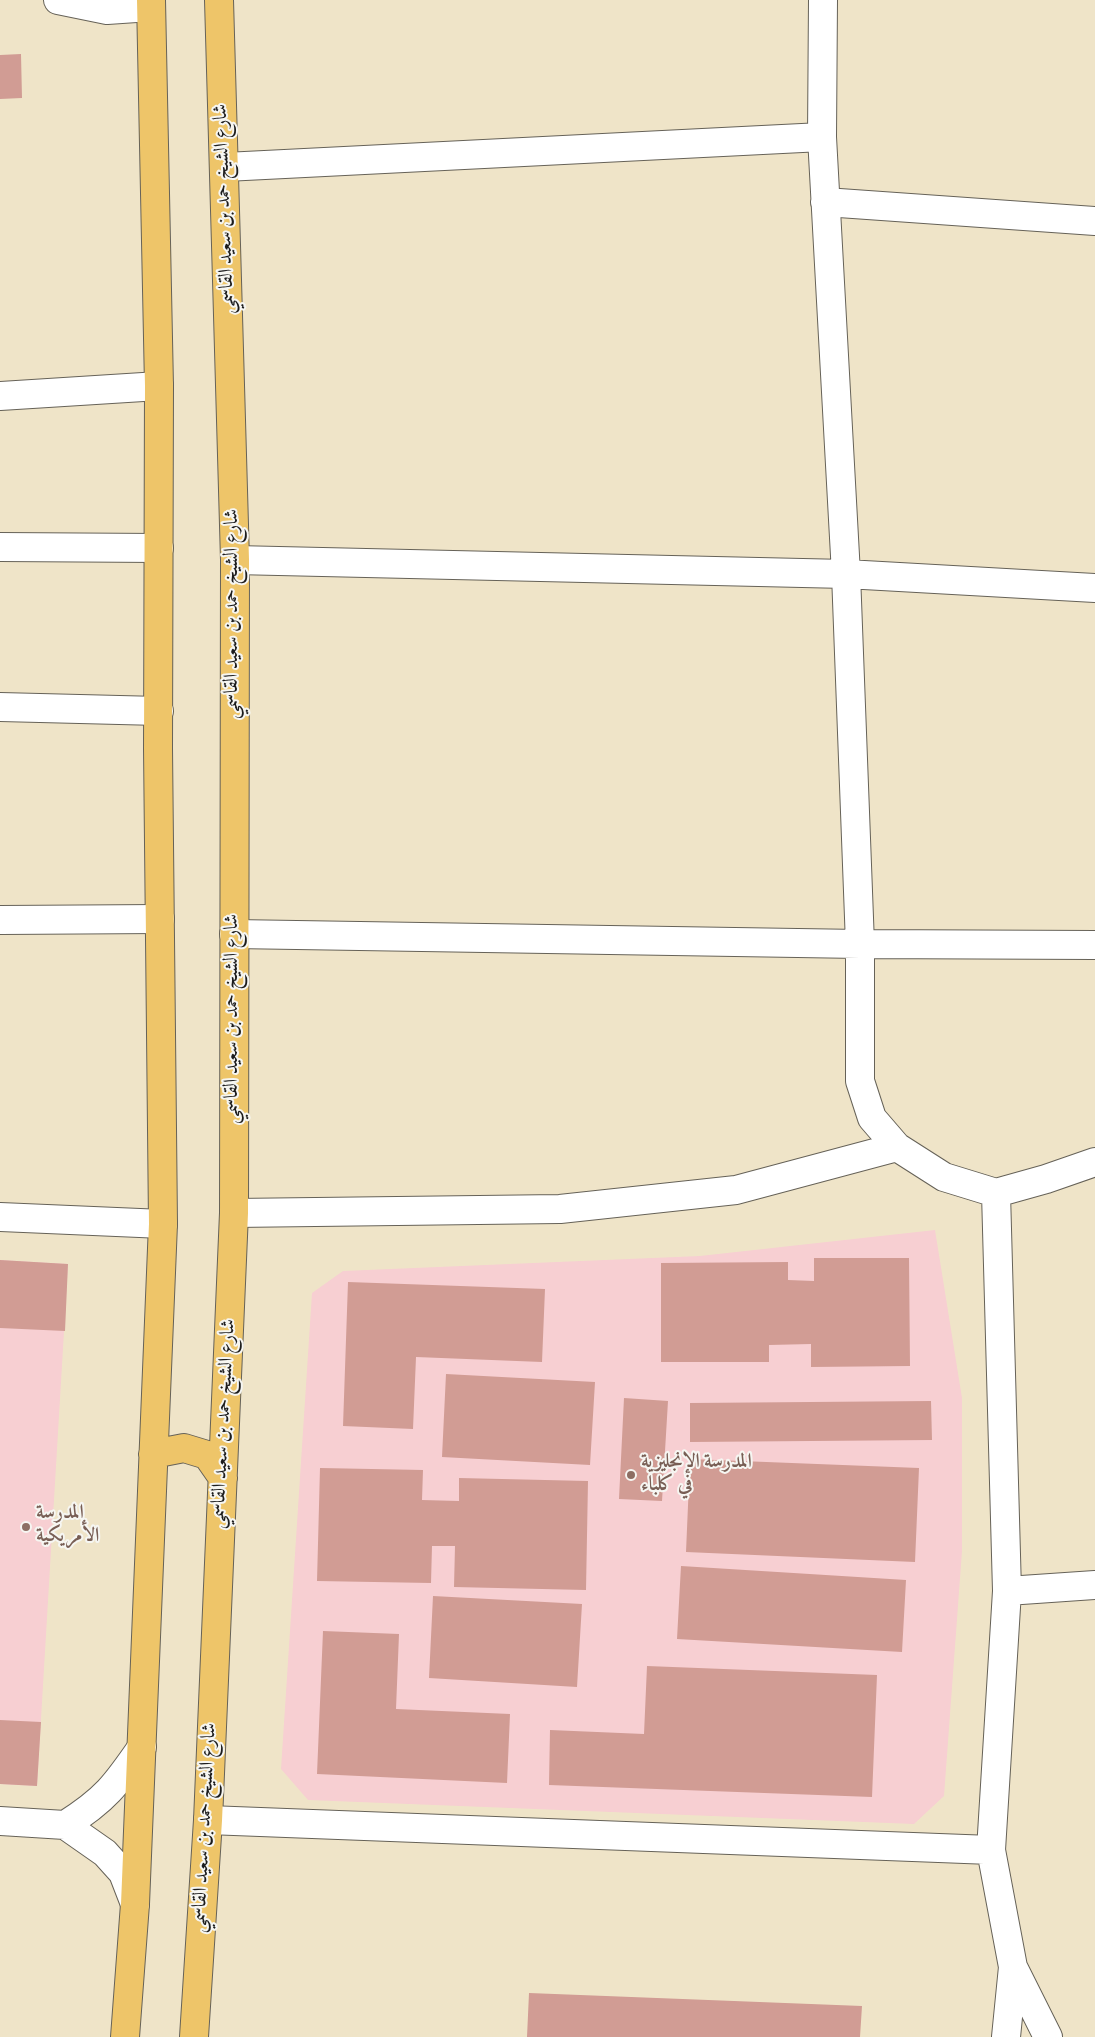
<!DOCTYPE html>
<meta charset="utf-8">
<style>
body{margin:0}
canvas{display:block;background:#efe4c8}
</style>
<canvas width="1095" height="2037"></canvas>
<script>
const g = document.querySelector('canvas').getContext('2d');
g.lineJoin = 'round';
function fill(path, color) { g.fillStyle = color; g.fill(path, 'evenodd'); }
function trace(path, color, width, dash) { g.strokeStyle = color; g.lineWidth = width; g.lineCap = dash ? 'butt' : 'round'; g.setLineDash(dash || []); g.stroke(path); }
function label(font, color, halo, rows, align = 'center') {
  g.font = font + ' "Sorts Mill Goudy",Amiri,serif'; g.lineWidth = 4; g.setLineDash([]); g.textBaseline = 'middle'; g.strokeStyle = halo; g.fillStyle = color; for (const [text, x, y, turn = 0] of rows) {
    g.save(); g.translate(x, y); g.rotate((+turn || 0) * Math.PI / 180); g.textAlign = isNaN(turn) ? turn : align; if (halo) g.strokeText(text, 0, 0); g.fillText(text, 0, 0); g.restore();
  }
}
fill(new Path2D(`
 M 935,1230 L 962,1398 L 962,1551 L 944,1796 L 914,1824 L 308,1800 L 281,1769 L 312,1293 L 343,1271 L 700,1256 Z
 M 0,1260 L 68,1264 L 37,1786 L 0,1784 Z`), '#f7cfd2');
fill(new Path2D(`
 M 21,54 L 22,98 L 0,99 L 0,55 Z
 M 814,1258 L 909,1258 L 910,1366 L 811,1367 L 811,1344 L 769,1345 L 769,1362 L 661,1362 L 661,1263 L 788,1262 L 788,1280 L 814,1281 Z
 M 0,1260 L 68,1264 L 65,1331 L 0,1328 Z
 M 348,1282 L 545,1289 L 542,1362 L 416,1357 L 413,1429 L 343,1426 Z
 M 446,1374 L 595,1382 L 590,1465 L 442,1457 Z
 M 624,1398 L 668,1401 L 662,1501 L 619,1499 Z
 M 931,1401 L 932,1440 L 690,1442 L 690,1403 Z
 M 690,1459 L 919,1468 L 915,1562 L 686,1552 Z
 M 320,1468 L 423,1470 L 422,1500 L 459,1501 L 459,1478 L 588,1481 L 586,1590 L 454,1587 L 455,1546 L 432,1546 L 431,1583 L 317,1581 Z
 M 681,1566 L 906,1580 L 902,1652 L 677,1639 Z
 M 433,1596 L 582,1604 L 577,1687 L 429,1678 Z
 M 323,1631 L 399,1634 L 396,1709 L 510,1714 L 507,1783 L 317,1774 Z
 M 647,1666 L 877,1675 L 872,1797 L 549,1785 L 550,1730 L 644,1734 Z
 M 0,1720 L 41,1722 L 37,1786 L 0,1784 Z
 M 529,1993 L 862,2006 L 860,2037 L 527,2037 Z`), '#d19c94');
const minor = new Path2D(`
 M 58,0 L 107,10 L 151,7
 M 823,0 L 822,137 L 846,574 L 860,944 L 860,1081 L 872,1118 L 897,1147
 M 225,167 L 822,137
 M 825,202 L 1095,221
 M 0,396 L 159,386
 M 0,547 L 159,548
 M 235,560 L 846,574 L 1095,588
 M 0,707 L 159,711
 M 0,920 L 160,919
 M 234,934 L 860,944 L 1095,945
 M 234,1213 L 560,1209 L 736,1190 L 897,1147 L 944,1177 L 996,1193 L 1046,1179 L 1095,1162
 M 0,1217 L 163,1224
 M 1007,1591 L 1095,1585
 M 208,1820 L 991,1850 L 1013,1967 L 1048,2037
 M 0,1821 L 65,1825 L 105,1853 L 123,1873 L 135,1904
 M 65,1825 C 105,1800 116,1785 142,1747
 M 991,1850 L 1007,1591 L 996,1193
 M 1006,2037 L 1013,1967`);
const major = new Path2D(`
 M 153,1454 L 184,1448 L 207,1455 L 223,1478
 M 125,2037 L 135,1904 L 163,1224 L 158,748 L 159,386 L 151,0
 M 194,2037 L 208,1820 L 234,1213 L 235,560 L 219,0`);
trace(minor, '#666258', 30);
trace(major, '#666258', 30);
trace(minor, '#fff', 28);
trace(major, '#eec569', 28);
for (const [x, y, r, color] of [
 [631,1475,5,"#8d6e63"],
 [26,1527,5,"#8d6e63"]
]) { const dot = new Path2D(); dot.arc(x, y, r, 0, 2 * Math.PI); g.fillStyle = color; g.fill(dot); trace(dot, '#f6f6f2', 2); }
label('20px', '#1c1c1c', '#f6f6f2', [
 ["شارع الشيخ حمد بن سعيد القاسمي",226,209,-92],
 ["شارع الشيخ حمد بن سعيد القاسمي",234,614,-90],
 ["شارع الشيخ حمد بن سعيد القاسمي",234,1019,-90],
 ["شارع الشيخ حمد بن سعيد القاسمي",225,1424,-87],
 ["شارع الشيخ حمد بن سعيد القاسمي",206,1828,-87]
]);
label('bold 20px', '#785e54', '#f6f6f2', [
 ["المدرسة الإنجليزية",641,1464],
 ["في كلباء",641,1487],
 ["المدرسة",36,1515],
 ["الأمريكية",36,1538]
], 'left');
</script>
